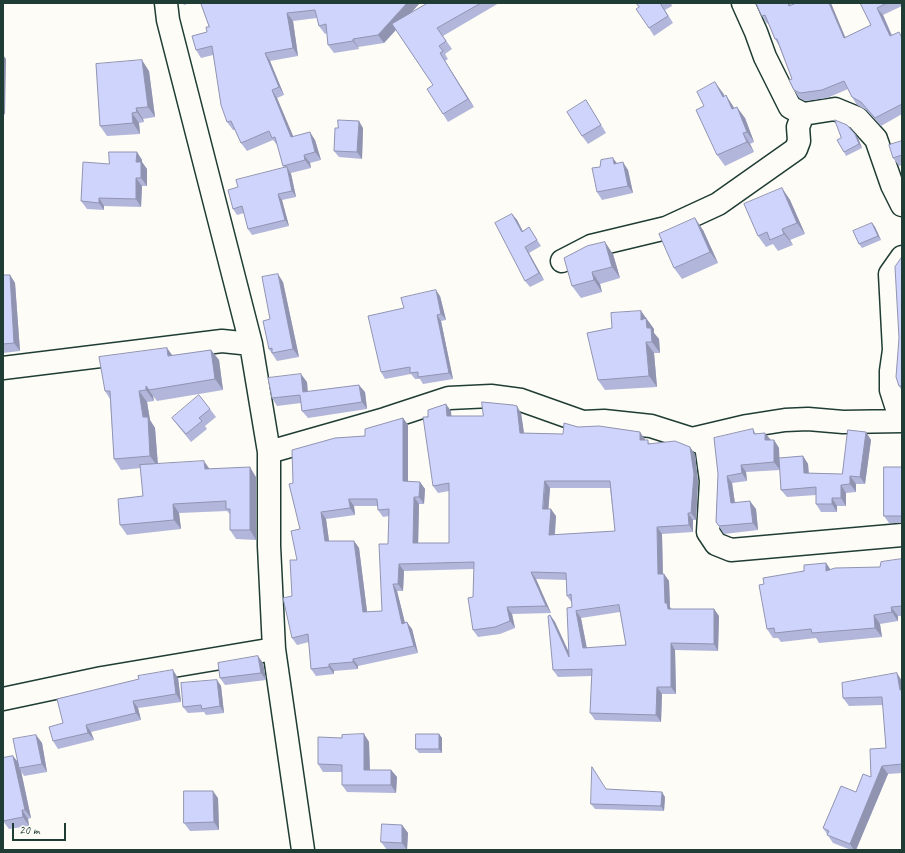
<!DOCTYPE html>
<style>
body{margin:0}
#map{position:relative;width:905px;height:853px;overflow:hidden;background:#fdfcf7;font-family:Caveat,sans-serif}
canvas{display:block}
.frame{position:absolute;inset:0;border:4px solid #1f3d34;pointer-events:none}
.scale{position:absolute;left:12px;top:823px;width:54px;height:18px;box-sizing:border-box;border:2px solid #1f3d34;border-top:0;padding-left:5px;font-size:12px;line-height:14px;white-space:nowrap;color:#1f3d34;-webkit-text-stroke:3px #fdfcf7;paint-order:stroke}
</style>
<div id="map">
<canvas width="905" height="853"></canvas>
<div class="frame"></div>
<div class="scale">20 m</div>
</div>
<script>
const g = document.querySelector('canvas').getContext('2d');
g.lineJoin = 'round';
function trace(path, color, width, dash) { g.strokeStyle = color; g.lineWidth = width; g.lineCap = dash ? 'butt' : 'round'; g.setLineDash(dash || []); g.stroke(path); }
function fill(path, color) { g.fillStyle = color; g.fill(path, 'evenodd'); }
const minor = new Path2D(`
 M 166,3 L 168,20 L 251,344 L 269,452 L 269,546 L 274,649 L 303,850
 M 743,3 L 756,32 L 765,57 L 790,107 L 803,114 L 835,109 L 857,118 L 876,139 L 892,185 L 902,205
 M 562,261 L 591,246 L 666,228 L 718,204 L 796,149 L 799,141 L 798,127 L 803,114
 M 3,368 L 222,341 L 251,344
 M 901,421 L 891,390 L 891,371 L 894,350 L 890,274 L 902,257
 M 692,439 L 706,445 L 711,481 L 708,532 L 716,544 L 731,550 L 902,535
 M 269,452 L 385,419 L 449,398 L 491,396 L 521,400 L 583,422 L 604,421 L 651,426 L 692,439 L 747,426 L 785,420 L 808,419 L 843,422 L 902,421
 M 3,699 L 102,678 L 274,649`);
trace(minor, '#1f3d34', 25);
trace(minor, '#fdfcf7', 22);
fill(new Path2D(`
 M 183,3 L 191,3 L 184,5 Z
 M 201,3 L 411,13 L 428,3 L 499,3 L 443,36 L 452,49 L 445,54 L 448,59 L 445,61 L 474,107 L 448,122 L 443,114 L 433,85 L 396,30 L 384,43 L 358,47 L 359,49 L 334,53 L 328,45 L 327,33 L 325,34 L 319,26 L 317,18 L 293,21 L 298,56 L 270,61 L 284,95 L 277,98 L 293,137 L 315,140 L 321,160 L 310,163 L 311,168 L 291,173 L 296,197 L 282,200 L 289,226 L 252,235 L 248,229 L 244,213 L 237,215 L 233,209 L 238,187 L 285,168 L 283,166 L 278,146 L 273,140 L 247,151 L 241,143 L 235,130 L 233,130 L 227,122 L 213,55 L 201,58 L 196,50 L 207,32 L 209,27 Z
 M 636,3 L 671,3 L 672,6 L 665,10 L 673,23 L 654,36 L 649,28 L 639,7 Z
 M 790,3 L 791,5 L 846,37 L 871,25 L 860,3 L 902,3 L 902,6 L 883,15 L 892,35 L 902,36 L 902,114 L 881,126 L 866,110 L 857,105 L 852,97 L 848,89 L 827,98 L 805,101 L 799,98 L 794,90 L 792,79 L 779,46 L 775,39 L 768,23 L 767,24 L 762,16 Z
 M 149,71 L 155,117 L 143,119 L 144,122 L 139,123 L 140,134 L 107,136 L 100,126 Z
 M 723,93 L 724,96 L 733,106 L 734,109 L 745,118 L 754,142 L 750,144 L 754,152 L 725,166 L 717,155 L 704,106 Z
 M 591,108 L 606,133 L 588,144 L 582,136 Z
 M 338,128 L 363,128 L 362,159 L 339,157 L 334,151 Z
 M 855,134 L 858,138 L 862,148 L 846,156 L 844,152 L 841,138 Z
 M 902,141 L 902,165 L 899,166 L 893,158 Z
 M 137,152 L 142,160 L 142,162 L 147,169 L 147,186 L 142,186 L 141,207 L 104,206 L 104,210 L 87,209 L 81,201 L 109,164 Z
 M 617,163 L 628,170 L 633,193 L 602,200 L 597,192 Z
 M 782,188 L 790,200 L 805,234 L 790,240 L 793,245 L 778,251 L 773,244 L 766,247 L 758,236 Z
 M 512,214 L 517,220 L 523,231 L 529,227 L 541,246 L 529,253 L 544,280 L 530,287 L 525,281 Z
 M 872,223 L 875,227 L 881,240 L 862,248 L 859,244 Z
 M 703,230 L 718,263 L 682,279 L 674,268 Z
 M 613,254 L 620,278 L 600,284 L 602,292 L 581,298 L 572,286 Z
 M 902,257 L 902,391 L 899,386 L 899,338 Z
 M 3,275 L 10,275 L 15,283 L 20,351 L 3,353 Z
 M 283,282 L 299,357 L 277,361 L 269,349 L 270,319 Z
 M 440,296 L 446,320 L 441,321 L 453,379 L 423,384 L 420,379 L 415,379 L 411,374 L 385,379 L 381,372 L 404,308 Z
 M 641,311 L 654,329 L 654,333 L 659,339 L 660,353 L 654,353 L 657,387 L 605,390 L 598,380 Z
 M 167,348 L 172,356 L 211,350 L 219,360 L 223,390 L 157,401 L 153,396 L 154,401 L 147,402 L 150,420 L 155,428 L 158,464 L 209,469 L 256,477 L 256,540 L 236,539 L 230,530 L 230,514 L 227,511 L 179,513 L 181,529 L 127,535 L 120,525 L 143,496 L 141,468 L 121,470 L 114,459 L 110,399 L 105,391 Z
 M 307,382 L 308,392 L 365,392 L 367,409 L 308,418 L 302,411 L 301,403 L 277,406 L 272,398 Z
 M 210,409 L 216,417 L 205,426 L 207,429 L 191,442 L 178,426 L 172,418 Z
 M 451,411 L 451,416 L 483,416 L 521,413 L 524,433 L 563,434 L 578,427 L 645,439 L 645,440 L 651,444 L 695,454 L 698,482 L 696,520 L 693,520 L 693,532 L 662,534 L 663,574 L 664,574 L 669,581 L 670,607 L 671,609 L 714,609 L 719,616 L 718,651 L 675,650 L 676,694 L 662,694 L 661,722 L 595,720 L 590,713 L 592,676 L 558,677 L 553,670 L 550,615 L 555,622 L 569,652 L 572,607 L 572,603 L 567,596 L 566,580 L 536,579 L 551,613 L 512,614 L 515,628 L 500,634 L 478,637 L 473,630 L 474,569 L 404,571 L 403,591 L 397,591 L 405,623 L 412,629 L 418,653 L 358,666 L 358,669 L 334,671 L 334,674 L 316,676 L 311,669 L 309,642 L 297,645 L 292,638 L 292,596 L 297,560 L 300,529 L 293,483 L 365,436 L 403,418 L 408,425 L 408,482 L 420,482 L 425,489 L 424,504 L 419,504 L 418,543 L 449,543 L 449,491 L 438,493 L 433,486 L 428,417 ZM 550,488 L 610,488 L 615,531 L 555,535 L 556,516 L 548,509 ZM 354,506 L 378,506 L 378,510 L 383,517 L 389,516 L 388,544 L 382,611 L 367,612 L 359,548 L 354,541 L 329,541 L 326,519 L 355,515 ZM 620,612 L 626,645 L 587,648 L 581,618 Z
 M 753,429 L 756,434 L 771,440 L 774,440 L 779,448 L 779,458 L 803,456 L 808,464 L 809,473 L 842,474 L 866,432 L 871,440 L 865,484 L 856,484 L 856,492 L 846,493 L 846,506 L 837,506 L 837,512 L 821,512 L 816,504 L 816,495 L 787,497 L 781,490 L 780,470 L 746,472 L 747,481 L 732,483 L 735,503 L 756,509 L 758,530 L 724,534 L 716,522 L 718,474 Z
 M 902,467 L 902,523 L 889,523 L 884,516 Z
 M 902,559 L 902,616 L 898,616 L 898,621 L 880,624 L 882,637 L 819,643 L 816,638 L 781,642 L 778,638 L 773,638 L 767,629 L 764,584 L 826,563 L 831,570 L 880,567 Z
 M 263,663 L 266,680 L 225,685 L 220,678 Z
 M 178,678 L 181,702 L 138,708 L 141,720 L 91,732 L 94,740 L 58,749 L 53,741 L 63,723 Z
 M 217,680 L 221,686 L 224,713 L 206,715 L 204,712 L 188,713 L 183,707 Z
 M 902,681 L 902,773 L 888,774 L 856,850 L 851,850 L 833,843 L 823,828 L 871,777 L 886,748 L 883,705 L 849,706 L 843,698 Z
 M 364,734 L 369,742 L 370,770 L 391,770 L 397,777 L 396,793 L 347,792 L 342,785 L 342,772 L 323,772 L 318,764 L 342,738 Z
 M 439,734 L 442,738 L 442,753 L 419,753 L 416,749 Z
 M 36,735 L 42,743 L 47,772 L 24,776 L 21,771 L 31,818 L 28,819 L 29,826 L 9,829 L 3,821 L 3,758 L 13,756 L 18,762 Z
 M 606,789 L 665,797 L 664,811 L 595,809 L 591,804 Z
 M 218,798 L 219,830 L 190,831 L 184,823 Z
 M 402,825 L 408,833 L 407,850 L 387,850 L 381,842 Z`), '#b2b6da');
fill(new Path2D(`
 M 407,3 L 420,3 L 384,43 L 378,35 Z
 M 829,3 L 831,3 L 849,46 L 844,38 Z
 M 877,8 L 883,15 L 895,44 L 890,36 Z
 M 287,13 L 293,21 L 298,56 L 293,48 Z
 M 353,39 L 358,47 L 359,49 L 353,41 Z
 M 265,53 L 270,61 L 284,95 L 279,87 Z
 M 440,53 L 445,61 L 474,107 L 468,99 Z
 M 3,55 L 6,59 L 5,115 L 3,112 Z
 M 142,60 L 149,71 L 155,117 L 148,107 Z
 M 715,82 L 723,93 L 730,107 L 723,97 Z
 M 272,90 L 277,98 L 297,145 L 291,137 Z
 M 726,95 L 733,106 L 740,120 L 732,109 Z
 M 737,107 L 745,118 L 754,142 L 747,132 Z
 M 136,108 L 143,119 L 144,122 L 137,112 Z
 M 132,113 L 139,123 L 140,134 L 133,123 Z
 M 3,114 L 4,115 L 3,132 Z
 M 359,121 L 363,128 L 362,159 L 357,152 Z
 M 310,132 L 315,140 L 321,160 L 315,152 Z
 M 743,133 L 750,144 L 754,152 L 747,142 Z
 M 855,134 L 858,138 L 862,148 L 859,144 Z
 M 137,152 L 142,160 L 142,162 L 147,169 L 147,186 L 141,178 L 136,162 Z
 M 304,155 L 310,163 L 311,168 L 305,160 Z
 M 613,158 L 619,166 L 614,164 Z
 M 623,162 L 628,170 L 633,193 L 628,186 Z
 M 287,167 L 291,174 L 296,197 L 292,191 Z
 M 136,178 L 142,186 L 141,207 L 136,199 Z
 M 782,188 L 790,200 L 805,234 L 797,223 Z
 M 278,194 L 282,200 L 289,226 L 285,220 Z
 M 99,198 L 104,206 L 104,210 L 99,203 Z
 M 512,214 L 517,220 L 526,238 L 522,232 Z
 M 695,218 L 703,230 L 718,263 L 710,252 Z
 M 872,223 L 875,227 L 881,240 L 878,236 Z
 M 782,229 L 790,240 L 793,245 L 784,234 Z
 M 605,242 L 613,254 L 620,278 L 612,267 Z
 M 525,247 L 529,253 L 544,280 L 539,273 Z
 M 592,272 L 600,284 L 602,292 L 594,280 Z
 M 278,274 L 283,282 L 299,357 L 293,349 Z
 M 10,275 L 15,283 L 20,351 L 14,343 Z
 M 436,290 L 440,296 L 446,320 L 441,314 Z
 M 641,311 L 654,329 L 654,333 L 659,339 L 660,353 L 652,342 L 641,320 Z
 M 437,315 L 441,321 L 453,379 L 449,373 Z
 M 646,342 L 654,353 L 657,387 L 649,376 Z
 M 167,348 L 175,359 L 168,356 Z
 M 211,350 L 219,360 L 223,390 L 215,379 Z
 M 301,374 L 307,382 L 308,400 L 303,392 Z
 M 359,385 L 365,392 L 367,409 L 362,402 Z
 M 146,386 L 153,396 L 154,401 L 146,390 Z
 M 139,391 L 147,402 L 150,420 L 155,428 L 158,467 L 150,456 Z
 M 446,404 L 451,411 L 452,423 L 447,416 Z
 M 517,406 L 521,413 L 525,440 L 520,433 Z
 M 403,418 L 408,425 L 408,488 L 403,481 Z
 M 640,432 L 645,439 L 644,447 L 640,440 Z
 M 866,432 L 871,440 L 865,484 L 860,477 Z
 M 765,433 L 771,440 L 765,440 Z
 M 774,440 L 779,448 L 780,470 L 774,462 Z
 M 690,447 L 695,454 L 698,482 L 696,520 L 691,513 Z
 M 803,456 L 808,464 L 809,481 L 804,473 Z
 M 204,461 L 211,471 L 205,469 Z
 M 741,465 L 746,472 L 747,481 L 742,473 Z
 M 250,467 L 256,477 L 256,540 L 250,530 Z
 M 727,476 L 732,483 L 736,511 L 731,503 Z
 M 850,476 L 856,484 L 856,492 L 850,484 Z
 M 545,481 L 550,488 L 548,516 L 543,509 Z
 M 420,482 L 425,489 L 424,504 L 419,497 Z
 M 841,485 L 846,493 L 846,506 L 841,498 Z
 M 414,497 L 419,504 L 418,550 L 413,543 Z
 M 832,498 L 837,506 L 837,512 L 832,504 Z
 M 349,499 L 354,506 L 355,515 L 350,508 Z
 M 750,501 L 756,509 L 758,530 L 753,523 Z
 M 173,504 L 179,513 L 181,529 L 174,520 Z
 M 551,509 L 556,516 L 554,542 L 549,535 Z
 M 321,512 L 326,519 L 330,548 L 325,541 Z
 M 688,513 L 693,520 L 693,532 L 689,525 Z
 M 657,527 L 662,534 L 663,581 L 658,574 Z
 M 354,541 L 359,548 L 368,619 L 363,612 Z
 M 826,563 L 832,572 L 826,571 Z
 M 399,564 L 404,571 L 403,591 L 398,584 Z
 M 531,572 L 536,579 L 551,613 L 546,606 Z
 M 664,574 L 669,581 L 670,607 L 672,610 L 673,616 L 665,603 Z
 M 393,584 L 397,591 L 407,631 L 402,624 Z
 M 507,607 L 512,614 L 515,628 L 510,621 Z
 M 891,607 L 898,616 L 898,621 L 892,612 Z
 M 714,609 L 719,616 L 718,651 L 714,644 Z
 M 576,611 L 581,618 L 588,655 L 583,648 Z
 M 550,615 L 555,622 L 574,664 L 569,657 Z
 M 874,615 L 880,624 L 882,637 L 875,628 Z
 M 407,622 L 412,629 L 418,653 L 414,646 Z
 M 671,643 L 675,650 L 676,694 L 671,687 Z
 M 258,656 L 263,663 L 266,680 L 261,673 Z
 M 353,659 L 358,666 L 358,669 L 353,662 Z
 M 329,664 L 334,671 L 334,674 L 329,667 Z
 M 173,670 L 178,678 L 181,702 L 176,694 Z
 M 897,673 L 902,681 L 902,694 L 900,690 Z
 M 217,680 L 221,686 L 224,713 L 220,706 Z
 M 657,687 L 662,694 L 661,722 L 656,715 Z
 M 133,701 L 138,708 L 141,720 L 136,713 Z
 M 86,725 L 91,732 L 94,740 L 88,733 Z
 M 364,734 L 369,742 L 370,777 L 364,770 Z
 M 439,734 L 442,738 L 442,753 L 439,749 Z
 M 36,735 L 42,743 L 47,772 L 42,764 Z
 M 13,756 L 19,764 L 19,768 L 21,771 L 31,818 L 25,810 Z
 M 882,766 L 888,774 L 856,850 L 854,850 L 850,844 Z
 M 391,770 L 397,777 L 396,793 L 391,785 Z
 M 213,791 L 218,798 L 219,830 L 214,822 Z
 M 662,792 L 665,797 L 664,811 L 661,806 Z
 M 22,810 L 28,819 L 29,826 L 23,817 Z
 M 402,825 L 408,833 L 407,850 L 402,843 Z`), '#9194b1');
const building = new Path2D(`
 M 201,3 L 407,3 L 378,35 L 353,39 L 353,41 L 328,45 L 326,24 L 319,26 L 315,10 L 287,13 L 293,48 L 265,53 L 279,87 L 272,90 L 291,137 L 310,132 L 315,152 L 304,155 L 305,160 L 283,166 L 275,137 L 272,138 L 269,131 L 241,143 L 231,121 L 227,122 L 221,105 L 212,46 L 196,50 L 192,36 L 207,32 L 206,27 L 209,27 Z
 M 428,3 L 481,3 L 437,28 L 446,41 L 439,46 L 443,51 L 440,53 L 468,99 L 443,114 L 427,89 L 433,85 L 392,24 Z
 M 636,3 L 660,3 L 668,16 L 649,28 L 636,9 L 639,7 Z
 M 756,3 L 788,3 L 789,6 L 796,3 L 829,3 L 844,38 L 871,25 L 860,3 L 887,3 L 877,8 L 890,36 L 899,32 L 902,38 L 902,104 L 875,118 L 861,102 L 852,97 L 844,81 L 822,90 L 800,93 L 794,90 L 789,80 L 792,79 L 777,39 L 775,39 L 765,15 L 762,16 Z
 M 142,60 L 148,107 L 136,108 L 137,112 L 132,113 L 133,123 L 100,126 L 96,64 Z
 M 715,82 L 723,97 L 726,95 L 732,109 L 737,107 L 747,132 L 743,133 L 747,142 L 717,155 L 696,110 L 704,106 L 697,92 Z
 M 586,100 L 601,125 L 582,136 L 567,112 Z
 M 338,120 L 359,121 L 357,152 L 334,151 L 335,128 L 338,128 Z
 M 835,120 L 847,125 L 855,134 L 859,144 L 844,152 L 837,140 L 841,138 Z
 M 902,141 L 902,155 L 893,158 L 889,145 Z
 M 109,152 L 137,152 L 136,162 L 141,162 L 141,178 L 136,178 L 136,199 L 99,198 L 99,203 L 81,201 L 83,162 L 109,164 Z
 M 613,158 L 614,164 L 623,162 L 628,186 L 597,192 L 592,168 L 600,167 L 601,160 Z
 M 287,167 L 292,191 L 278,194 L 285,220 L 248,229 L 242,206 L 233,209 L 228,190 L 238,187 L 236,180 Z
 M 782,188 L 797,223 L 782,229 L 784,234 L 770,240 L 767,232 L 758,236 L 744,204 Z
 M 512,214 L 522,232 L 529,227 L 537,240 L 525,247 L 539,273 L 525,281 L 495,223 Z
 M 695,218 L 710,252 L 674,268 L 659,234 Z
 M 872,223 L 878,236 L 859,244 L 853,231 Z
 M 605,242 L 612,267 L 592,272 L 594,280 L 572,286 L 564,258 L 587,246 Z
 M 902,257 L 902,386 L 899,386 L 896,377 L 899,338 L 895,267 Z
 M 278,274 L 293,349 L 272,353 L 272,348 L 269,349 L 263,321 L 270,319 L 262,277 Z
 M 3,275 L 10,275 L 14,343 L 3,344 Z
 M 436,290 L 441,314 L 437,315 L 449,373 L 418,377 L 418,372 L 410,373 L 410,367 L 381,372 L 368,316 L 404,308 L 401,298 Z
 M 641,311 L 641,320 L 646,318 L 647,328 L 651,328 L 652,342 L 646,342 L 649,376 L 598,380 L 587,333 L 612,328 L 611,313 Z
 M 167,348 L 168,356 L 211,350 L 215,379 L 149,390 L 146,386 L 146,390 L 139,391 L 143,417 L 148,417 L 150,456 L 114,459 L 110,391 L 105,391 L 99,357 Z
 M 301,374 L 303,392 L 359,385 L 362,402 L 302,411 L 300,395 L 272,398 L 268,378 Z
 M 199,395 L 210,409 L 199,418 L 202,421 L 186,434 L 172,418 Z
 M 482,402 L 513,405 L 517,406 L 520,433 L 563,434 L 564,423 L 578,427 L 599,426 L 640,432 L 640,440 L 648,440 L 648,444 L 675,441 L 690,447 L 694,474 L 691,513 L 688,513 L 689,525 L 657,527 L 658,574 L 664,574 L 665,603 L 667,603 L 668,609 L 714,609 L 714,644 L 671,643 L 671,687 L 657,687 L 656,715 L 590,713 L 592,669 L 553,670 L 548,616 L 550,615 L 569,657 L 567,608 L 572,607 L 571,594 L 567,596 L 566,573 L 531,572 L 546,606 L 507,607 L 510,621 L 495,627 L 473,630 L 468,598 L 473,597 L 474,562 L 399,564 L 398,584 L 393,584 L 402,624 L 407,622 L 414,646 L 353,659 L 353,662 L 329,664 L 329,667 L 311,669 L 308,634 L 292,638 L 283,598 L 292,596 L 290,560 L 297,560 L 291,531 L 300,529 L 289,484 L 293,483 L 292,450 L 335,438 L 365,436 L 365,429 L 403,418 L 403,481 L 420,482 L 419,497 L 414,497 L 413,543 L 449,543 L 449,483 L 433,486 L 423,417 L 428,417 L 428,410 L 446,404 L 447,416 L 483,416 ZM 545,481 L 610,481 L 615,531 L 549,535 L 551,509 L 543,509 ZM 349,499 L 377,499 L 378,510 L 389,509 L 388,544 L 379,544 L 382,611 L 363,612 L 354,541 L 325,541 L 321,512 L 350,508 ZM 619,605 L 626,645 L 583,648 L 576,611 Z
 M 753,429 L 754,434 L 765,433 L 765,440 L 774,440 L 774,462 L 741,465 L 742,473 L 727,476 L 731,503 L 750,501 L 753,523 L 719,526 L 716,522 L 718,474 L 714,438 Z
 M 848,430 L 866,432 L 860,477 L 850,476 L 850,484 L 841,485 L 841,498 L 832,498 L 832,504 L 816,504 L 816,487 L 781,490 L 779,458 L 803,456 L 804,473 L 842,474 Z
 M 204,461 L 205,469 L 250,467 L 250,530 L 230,530 L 230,509 L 226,509 L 226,501 L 173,504 L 174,520 L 120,525 L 118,499 L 143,496 L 140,465 Z
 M 884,467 L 902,467 L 902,516 L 884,516 Z
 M 902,559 L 902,606 L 891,607 L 892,612 L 874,615 L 875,628 L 812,633 L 811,629 L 775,633 L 774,628 L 767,629 L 759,585 L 764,584 L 763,578 L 804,571 L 804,565 L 826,563 L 826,571 L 835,568 L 880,567 L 881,562 Z
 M 258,656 L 261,673 L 220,678 L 218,663 Z
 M 173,670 L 176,694 L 133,701 L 136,713 L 86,725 L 88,733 L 53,741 L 49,727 L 63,723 L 57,699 L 139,679 L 138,676 Z
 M 897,673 L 900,690 L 902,690 L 902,764 L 882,766 L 850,844 L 827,835 L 829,831 L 823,828 L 841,786 L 856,792 L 863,774 L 871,777 L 870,749 L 886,748 L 882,697 L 843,698 L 842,683 Z
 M 217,680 L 220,706 L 202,709 L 201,705 L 183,707 L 181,683 Z
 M 364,734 L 364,770 L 391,770 L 391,785 L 342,785 L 342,765 L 318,764 L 318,737 L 342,738 L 342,735 Z
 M 416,734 L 439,734 L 439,749 L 416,749 Z
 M 36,735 L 42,764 L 19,768 L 13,739 Z
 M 13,756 L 25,810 L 22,810 L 23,817 L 3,821 L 3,758 Z
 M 592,767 L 606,789 L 662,792 L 661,806 L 591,804 Z
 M 184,791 L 213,791 L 214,822 L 184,823 Z
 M 382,824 L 402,825 L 402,843 L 381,842 Z`);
fill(building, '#cfd4fd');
trace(building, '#9194b1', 1);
</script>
